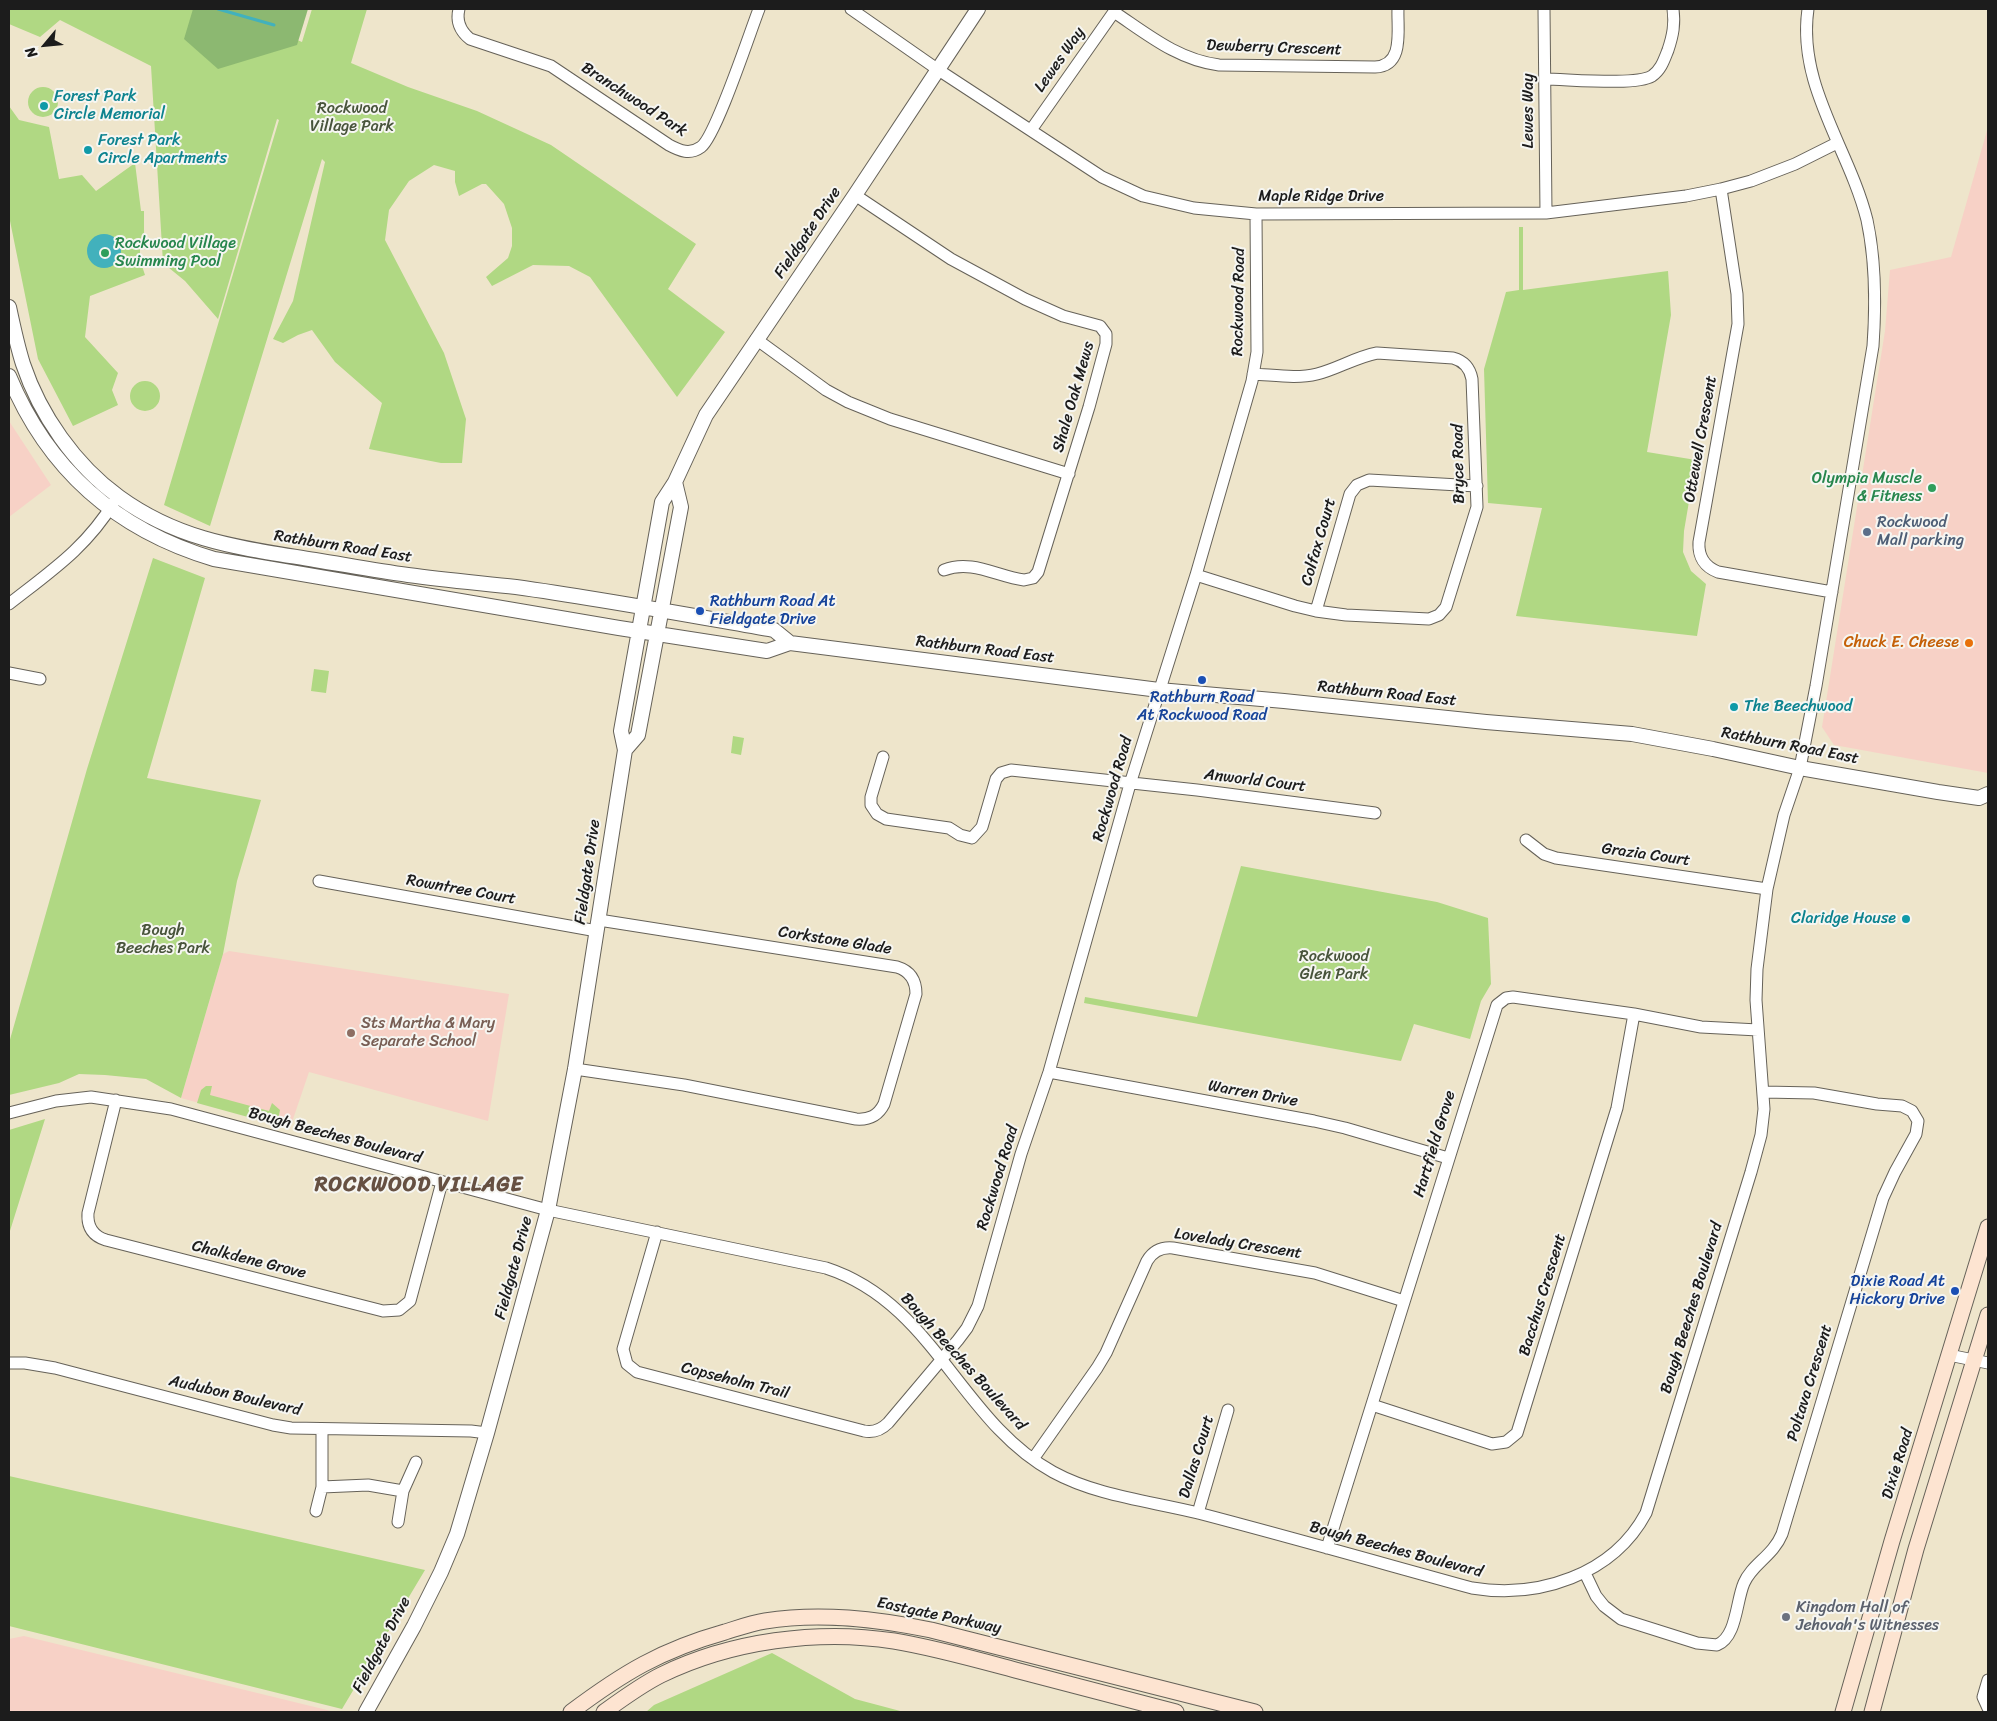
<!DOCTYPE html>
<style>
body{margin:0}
#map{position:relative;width:1997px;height:1721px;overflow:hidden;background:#eee5cb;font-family:Sriracha,sans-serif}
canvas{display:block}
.frame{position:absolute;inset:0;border:10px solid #1c1c1c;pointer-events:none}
.north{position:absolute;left:20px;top:20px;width:50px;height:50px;-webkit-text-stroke:4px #f6f6f2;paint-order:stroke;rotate:242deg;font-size:14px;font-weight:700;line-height:20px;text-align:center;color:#1c1c1c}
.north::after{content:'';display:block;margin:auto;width:18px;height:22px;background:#1c1c1c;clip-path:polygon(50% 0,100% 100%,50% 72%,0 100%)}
</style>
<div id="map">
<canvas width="1997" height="1721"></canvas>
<div class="frame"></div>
<div class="north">N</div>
</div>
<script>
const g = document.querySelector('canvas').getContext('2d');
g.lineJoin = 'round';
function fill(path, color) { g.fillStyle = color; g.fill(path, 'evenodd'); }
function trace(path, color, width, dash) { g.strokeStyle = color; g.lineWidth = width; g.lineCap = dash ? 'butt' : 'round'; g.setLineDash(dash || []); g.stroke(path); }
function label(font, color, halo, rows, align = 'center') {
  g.font = font + ' Sriracha,sans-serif'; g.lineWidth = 4; g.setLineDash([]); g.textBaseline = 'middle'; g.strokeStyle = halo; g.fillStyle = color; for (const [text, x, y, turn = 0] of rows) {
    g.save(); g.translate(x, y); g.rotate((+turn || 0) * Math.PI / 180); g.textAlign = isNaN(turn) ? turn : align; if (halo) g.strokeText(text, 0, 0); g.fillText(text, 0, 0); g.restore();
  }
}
fill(new Path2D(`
 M 1988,127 L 1988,773 L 1834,745 L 1822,727 L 1885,331 L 1890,270 L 1951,257 Z
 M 9,421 L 51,485 L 9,517 Z
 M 229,951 L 509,994 L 488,1121 L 309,1072 L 290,1128 L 181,1098 L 223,954 Z
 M 24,1636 L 331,1711 L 9,1712 L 9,1639 Z`), '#f7d1c6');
fill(new Path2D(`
 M 9,9 L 224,9 L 302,42 L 312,9 L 367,9 L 351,63 L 408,87 L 477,111 L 551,145 L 696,244 L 668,289 L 725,332 L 677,397 L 590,277 L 569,266 L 533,265 L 492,286 L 486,277 L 508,258 L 512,246 L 512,228 L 504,204 L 486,184 L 482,184 L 459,196 L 455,182 L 455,171 L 434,165 L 409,181 L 389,210 L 385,240 L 444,353 L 466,419 L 462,463 L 441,463 L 369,449 L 382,403 L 335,362 L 312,330 L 298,335 L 283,343 L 273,339 L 293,301 L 325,162 L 322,159 L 210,526 L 164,505 L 279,120 L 277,119 L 218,319 L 185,281 L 163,263 L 151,66 L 60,20 L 40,37 L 9,24 Z
 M28 102a15 15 0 1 1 30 0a15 15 0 1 1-30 0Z
 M 9,101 L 9,106 L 19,120 L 49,127 L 59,179 L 82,175 L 96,191 L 135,163 L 141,211 L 144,211 L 144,247 L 140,247 L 140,260 L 145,275 L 90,296 L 85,337 L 118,373 L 112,390 L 118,405 L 73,426 L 38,359 L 9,216 Z
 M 1519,227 L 1523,227 L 1523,290 L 1668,271 L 1671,315 L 1647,452 L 1696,460 L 1684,531 L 1683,552 L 1691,571 L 1706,584 L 1697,636 L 1516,616 L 1542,508 L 1488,503 L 1484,369 L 1506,292 L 1519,290 Z
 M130 396a15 15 0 1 1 30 0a15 15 0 1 1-30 0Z
 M 153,558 L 205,578 L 147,778 L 261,800 L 237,881 L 223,954 L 181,1098 L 146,1079 L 105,1075 L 79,1074 L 59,1083 L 9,1095 L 9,1043 L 87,769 Z
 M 314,669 L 329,671 L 326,693 L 311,691 Z
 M 733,736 L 744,738 L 741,755 L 731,753 Z
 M 1241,866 L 1437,902 L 1488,918 L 1491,984 L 1481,1001 L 1470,1039 L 1414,1024 L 1401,1061 L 1084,1003 L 1085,997 L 1197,1017 Z
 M 206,1086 L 212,1086 L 210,1095 L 269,1111 L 272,1103 L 280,1110 L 277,1125 L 197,1103 L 201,1090 Z
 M 45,1119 L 9,1234 L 9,1130 Z
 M 9,1476 L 425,1570 L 342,1709 L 9,1626 Z
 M 772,1653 L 855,1699 L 904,1712 L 646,1712 L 654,1705 Z`), '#b0d883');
fill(new Path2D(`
 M 193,9 L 308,9 L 297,45 L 218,69 L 184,39 Z`), '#8cb871');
fill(new Path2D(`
 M87 251a17 17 0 1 1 34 0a17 17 0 1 1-34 0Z`), '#42b1bc');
trace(new Path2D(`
 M 218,9 L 274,25`), '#42b1bc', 3);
const minor = new Path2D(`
 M 459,9 C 456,21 460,31 470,39 L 551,66 L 669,145 C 680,151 690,155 701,147 C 716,136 750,32 759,9
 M 851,9 L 937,69 L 1102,177 L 1143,196 L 1194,208 L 1256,214 L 1546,213 L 1686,196 L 1721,189 L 1751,181 L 1795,164 L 1837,143
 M 1544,9 L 1546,213
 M 1114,12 C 1147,34 1178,60 1219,65 L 1375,67 C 1405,66 1397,29 1398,9
 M 1545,79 C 1567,79 1636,86 1652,76 C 1661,70 1664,60 1668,50 C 1673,35 1675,24 1673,9
 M 1031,130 L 1116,9
 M 1721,189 L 1737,294 L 1738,324 L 1699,542 C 1698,557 1705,567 1718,572 L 1832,592
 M 855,195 L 951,259 L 1025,299 L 1063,316 L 1100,326 L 1106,334 L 1106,344 L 1089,407 L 1038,572 L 1033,578 L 1024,580 C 998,577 972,559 944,570
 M 756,339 L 826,390 L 848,402 L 890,419 L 1069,474
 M 1196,575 L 1295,606 L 1316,611 L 1346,615 L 1429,619 L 1439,615 L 1446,607 L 1477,507 L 1472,379 C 1470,368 1464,361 1453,358 L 1377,353 C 1356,357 1337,369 1317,374 C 1297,379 1274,375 1253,374
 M 9,604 C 51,571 86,548 114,502
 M 1316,611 L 1350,494 L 1357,485 L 1369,480 L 1477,486
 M 9,673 L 40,679
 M 883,757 L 871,797 L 871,805 L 877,814 L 886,819 L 949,828 L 960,835 L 972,838 L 982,827 L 996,779 L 1001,773 L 1011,770 L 1197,790 L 1375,813
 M 1526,840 L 1544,854 L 1556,858 L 1767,889
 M 319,881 L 597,931
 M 575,1069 L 684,1085 L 856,1119 C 869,1120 878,1116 884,1104 L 916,994 C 916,980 910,971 897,967 L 599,920
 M 1049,1072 L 1314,1121 L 1345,1128 L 1448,1158
 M 116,1100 L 88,1213 C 87,1227 93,1236 106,1240 L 383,1311 L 399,1310 L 410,1301 L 442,1182
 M 9,1113 L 56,1101 L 91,1097 L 171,1109 L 548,1210 L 826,1268 C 934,1303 960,1421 1053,1472 C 1097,1496 1150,1501 1198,1513 C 1290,1537 1381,1563 1472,1588 C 1538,1599 1613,1575 1646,1513 L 1751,1172 L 1761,1135 L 1764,1109 L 1756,1000 L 1757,969 L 1767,889 L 1784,815 L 1800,768 L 1816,686 L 1873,346 C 1876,303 1876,262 1867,220 C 1849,148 1797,86 1808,9
 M 657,1232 L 623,1349 L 627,1364 L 637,1372 L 864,1431 C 874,1433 881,1430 888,1423 L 958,1340 L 967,1328 L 978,1306 L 1021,1154 L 1049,1072 L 1130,784 L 1196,575 L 1252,381 L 1257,352 L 1256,214
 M 1949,1355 L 1988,1363
 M 9,1363 L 25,1363 L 55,1368 L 273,1425 L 291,1428 L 471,1431 L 487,1433
 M 1372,1405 L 1492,1444 L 1506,1442 L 1517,1433 L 1617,1108 L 1634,1014
 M 1033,1459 L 1097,1368 L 1106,1353 L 1147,1261 C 1153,1251 1162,1247 1173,1248 L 1315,1273 L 1404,1301
 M 322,1487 L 368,1485 L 403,1491
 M 316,1511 L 322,1487 L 322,1429
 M 1198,1513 L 1228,1410
 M 398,1522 L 403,1491 L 416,1462
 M 1327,1548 L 1497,1005 L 1506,998 L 1513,997 L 1634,1014 L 1701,1027 L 1758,1030
 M 1585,1573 L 1596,1596 L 1604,1606 L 1621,1619 L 1697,1643 L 1717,1645 C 1737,1637 1736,1601 1744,1583 C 1752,1564 1773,1556 1782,1534 L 1883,1198 L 1895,1172 L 1916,1134 L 1918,1121 L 1912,1111 L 1902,1106 L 1877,1104 L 1814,1093 L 1764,1092
 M 1988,1680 L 1983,1697 L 1988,1708`);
const tertiary = new Path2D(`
 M 9,307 C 13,326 17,345 23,364 C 40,415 75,465 119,497 C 181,542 242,548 315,560 C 346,565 377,571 408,575 C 444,580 480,583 516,587 C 602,599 688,615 774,630 L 790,643
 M 9,376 C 48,470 116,530 214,559 L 619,628 L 767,651 L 790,643 L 1159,690 L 1284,701 L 1486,722 L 1632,734 L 1713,749 L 1800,768 L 1938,792 L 1979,798 L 1988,794
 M 625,750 L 638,735 L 681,507 L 675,482
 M 366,1712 L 414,1626 L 441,1572 L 457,1534 L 487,1433 L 548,1210 L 575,1069 L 625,750 L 621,731 L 662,502 L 675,482 L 706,415 L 855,195 L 978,9`);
const secondary = new Path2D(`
 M 571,1712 C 623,1673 661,1650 725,1632 C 738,1628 752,1623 765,1621 C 820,1612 877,1619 931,1630 L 1255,1712
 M 604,1712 C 622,1699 641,1685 661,1675 C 730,1641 818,1629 894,1641 C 936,1648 978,1660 1019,1671 C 1071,1685 1124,1698 1176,1712
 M 1843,1712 L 1892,1541 L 1988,1227
 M 1872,1712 L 1916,1549 L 1988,1315`);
trace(minor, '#666259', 13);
trace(tertiary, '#666259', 16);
trace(secondary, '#666259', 17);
trace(minor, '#fff', 11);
trace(tertiary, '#fff', 14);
trace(secondary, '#fde4d1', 15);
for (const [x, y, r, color] of [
 [44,106,5,"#0f9aa8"],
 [88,150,5,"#0f9aa8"],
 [105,253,5,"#2e9e5b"],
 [1932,488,5,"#2e9e5b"],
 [1867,532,5,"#5c6f8a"],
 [700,611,5,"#1a4fb4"],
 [1969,643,5,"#e8710a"],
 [1202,680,5,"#1a4fb4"],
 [1734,707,5,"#0f9aa8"],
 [1906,919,5,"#0f9aa8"],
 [351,1033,5,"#8d6e63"],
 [1955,1291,5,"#1a4fb4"],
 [1786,1617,5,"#6b7280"]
]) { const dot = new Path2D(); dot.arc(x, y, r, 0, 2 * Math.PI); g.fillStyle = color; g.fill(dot); trace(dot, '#f6f6f2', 2); }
label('16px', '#1c1c1c', '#f6f6f2', [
 ["Dewberry Crescent",1274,48,2],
 ["Lewes Way",1060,60,-55],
 ["Branchwood Park",634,100,33],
 ["Lewes Way",1529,111,-90],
 ["Maple Ridge Drive",1321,197],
 ["Fieldgate Drive",808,233,-56],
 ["Rockwood Road",1239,302,-89],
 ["Shale Oak Mews",1074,397,-74],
 ["Ottewell Crescent",1701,439,-80],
 ["Bryce Road",1459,464,-91],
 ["Colfax Court",1319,542,-74],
 ["Rathburn Road East",343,547,9],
 ["Rathburn Road East",985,650,7],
 ["Rathburn Road East",1387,694,6],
 ["Rathburn Road East",1790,746,11],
 ["Anworld Court",1255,781,7],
 ["Rockwood Road",1113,789,-74],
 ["Grazia Court",1646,855,8],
 ["Fieldgate Drive",588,872,-82],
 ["Rowntree Court",461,890,10],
 ["Corkstone Glade",835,941,9],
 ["Warren Drive",1253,1094,10],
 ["Bough Beeches Boulevard",335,1136,15],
 ["Hartfield Grove",1435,1144,-73],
 ["Rockwood Road",998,1178,-73],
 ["Lovelady Crescent",1238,1244,9],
 ["Chalkdene Grove",249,1260,14],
 ["Fieldgate Drive",514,1268,-75],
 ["Bacchus Crescent",1543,1295,-73],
 ["Bough Beeches Boulevard",1692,1308,-73],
 ["Bough Beeches Boulevard",963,1362,48],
 ["Copseholm Trail",735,1381,14],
 ["Poltava Crescent",1810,1383,-73],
 ["Audubon Boulevard",235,1396,13],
 ["Dallas Court",1197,1457,-73],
 ["Dixie Road",1898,1464,-73],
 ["Bough Beeches Boulevard",1396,1550,15],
 ["Eastgate Parkway",939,1616,12],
 ["Fieldgate Drive",382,1645,-62]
]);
label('16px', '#0d838f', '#f6f6f2', [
 ["Forest Park",54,97],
 ["Circle Memorial",54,115],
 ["Forest Park",98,141],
 ["Circle Apartments",98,159],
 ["The Beechwood",1744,707],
 ["Claridge House",1896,919,"right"]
], 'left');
label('16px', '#48543b', '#f6f6f2', [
 ["Rockwood",352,109],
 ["Village Park",352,127],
 ["Bough",163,931],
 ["Beeches Park",163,949],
 ["Rockwood",1334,957],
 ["Glen Park",1334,975]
]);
label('16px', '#27864d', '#f6f6f2', [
 ["Rockwood Village",115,244],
 ["Swimming Pool",115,262],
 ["Olympia Muscle",1922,479,"right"],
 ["& Fitness",1922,497,"right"]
], 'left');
label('16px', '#4e5e75', '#f6f6f2', [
 ["Rockwood",1877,523],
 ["Mall parking",1877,541]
], 'left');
label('16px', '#164399', '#f6f6f2', [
 ["Rathburn Road At",710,602],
 ["Fieldgate Drive",710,620],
 ["Rathburn Road",1202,698,"center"],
 ["At Rockwood Road",1202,716,"center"],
 ["Dixie Road At",1945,1282,"right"],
 ["Hickory Drive",1945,1300,"right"]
], 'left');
label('16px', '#c56008', '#f6f6f2', [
 ["Chuck E. Cheese",1959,643]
], 'right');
label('16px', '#785e54', '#f6f6f2', [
 ["Sts Martha & Mary",361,1024],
 ["Separate School",361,1042]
], 'left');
label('16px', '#5b616d', '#f6f6f2', [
 ["Kingdom Hall of",1796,1608],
 ["Jehovah's Witnesses",1796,1626]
], 'left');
g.letterSpacing = '1px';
label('bold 21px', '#665042', '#f6f6f2', [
 ["ROCKWOOD VILLAGE",419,1186]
]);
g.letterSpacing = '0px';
</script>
